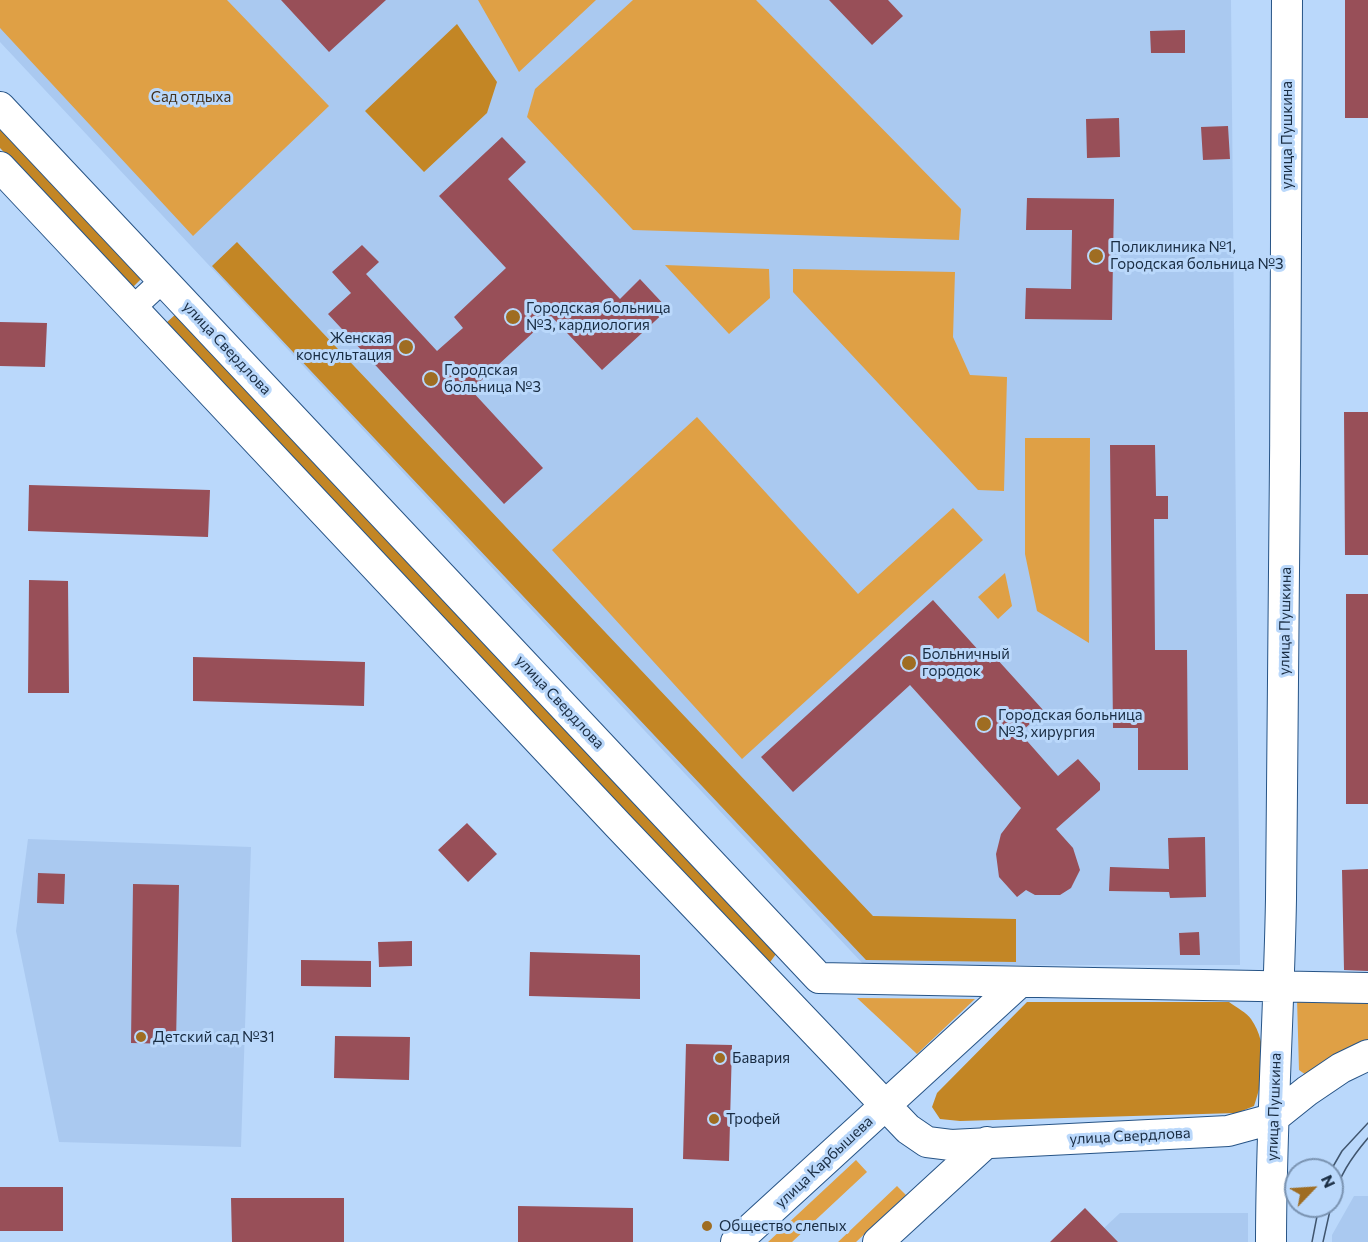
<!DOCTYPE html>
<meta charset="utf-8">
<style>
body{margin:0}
#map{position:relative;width:1368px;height:1242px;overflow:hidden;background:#bad8fb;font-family:Commissioner,sans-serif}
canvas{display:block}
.north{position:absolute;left:1284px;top:1158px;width:60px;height:60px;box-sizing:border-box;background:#bad8fb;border:2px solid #7a93b1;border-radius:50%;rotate:65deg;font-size:16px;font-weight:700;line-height:24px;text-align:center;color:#192c42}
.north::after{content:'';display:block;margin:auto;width:21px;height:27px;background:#9f6d22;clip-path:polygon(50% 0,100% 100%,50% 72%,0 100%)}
</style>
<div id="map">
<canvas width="1368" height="1242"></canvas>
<div class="north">N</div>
</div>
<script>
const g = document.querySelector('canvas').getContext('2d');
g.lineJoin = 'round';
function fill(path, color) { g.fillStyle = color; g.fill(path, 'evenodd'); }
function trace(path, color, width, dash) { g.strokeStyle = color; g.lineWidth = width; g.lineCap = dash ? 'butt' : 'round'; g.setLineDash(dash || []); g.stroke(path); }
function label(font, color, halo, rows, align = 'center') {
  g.font = font + ' Commissioner,sans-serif'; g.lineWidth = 6; g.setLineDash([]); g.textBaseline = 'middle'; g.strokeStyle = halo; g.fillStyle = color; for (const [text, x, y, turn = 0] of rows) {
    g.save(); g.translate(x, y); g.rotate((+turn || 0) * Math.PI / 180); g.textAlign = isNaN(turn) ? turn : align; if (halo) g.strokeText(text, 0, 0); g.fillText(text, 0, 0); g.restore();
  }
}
fill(new Path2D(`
 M 0,0 L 1231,0 L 1240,965 L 864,965 L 0,42 Z
 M 28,839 L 251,847 L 241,1147 L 59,1142 L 16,931 Z
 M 1354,1196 L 1368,1196 L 1368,1242 L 1332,1242 L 1332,1235 Z
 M 1085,1208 L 1104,1228 L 1120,1213 L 1248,1213 L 1248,1242 L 1050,1242 Z`), '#aac9f0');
fill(new Path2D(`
 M 0,0 L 227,0 L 329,106 L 193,236 L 0,28 Z
 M 478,0 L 596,0 L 519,72 Z
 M 633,0 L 756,0 L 961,209 L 959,240 L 633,230 L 527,117 L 535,89 Z
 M 665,265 L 769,269 L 770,298 L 729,334 Z
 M 793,269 L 955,272 L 953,337 L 970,375 L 1007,377 L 1004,491 L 978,490 L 793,292 Z
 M 697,417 L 858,594 L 953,508 L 983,540 L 742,759 L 552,550 Z
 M 1025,438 L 1090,438 L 1089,643 L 1037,611 L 1025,554 Z
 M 1005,573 L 1012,606 L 998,619 L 978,597 Z
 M 1368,997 L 1368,1040 L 1306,1075 L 1299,1070 L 1297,999 Z
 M 857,998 L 975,999 L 917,1054 Z
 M 856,1160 L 867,1172 L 792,1242 L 768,1242 Z
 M 897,1186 L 906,1195 L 856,1242 L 838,1242 Z`), '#dfa045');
fill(new Path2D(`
 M 457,24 L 497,82 L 487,113 L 424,172 L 365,111 Z
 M 0,123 L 144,276 L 132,288 L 0,148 Z
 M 237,242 L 873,916 L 1016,919 L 1016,962 L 866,960 L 212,266 Z
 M 177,313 L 776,954 L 768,965 L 165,324 Z
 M 1027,1002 L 1229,1002 C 1236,1007 1247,1013 1251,1019 C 1269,1045 1264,1078 1254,1106 L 1237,1113 L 960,1121 L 940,1119 L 932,1107 L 937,1093 Z`), '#c38625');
fill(new Path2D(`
 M 281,0 L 386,0 L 329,52 Z
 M 829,0 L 888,0 L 903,16 L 872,45 Z
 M 1345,0 L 1368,0 L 1368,118 L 1345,118 Z
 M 1185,30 L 1185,53 L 1151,53 L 1150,31 Z
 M 1119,118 L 1120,157 L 1087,158 L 1086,119 Z
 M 1228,126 L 1230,159 L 1203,160 L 1201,127 Z
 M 502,137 L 526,162 L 508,179 L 620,299 L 640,279 L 668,309 L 602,370 L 551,316 L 471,390 L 543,468 L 504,504 L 328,314 L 351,293 L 332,272 L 362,245 L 379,262 L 366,274 L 437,351 L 463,328 L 454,317 L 506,268 L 439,196 Z
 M 1027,198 L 1114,199 L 1112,320 L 1025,319 L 1026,288 L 1071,289 L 1072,230 L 1026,230 Z
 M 0,322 L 47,323 L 45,367 L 0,366 Z
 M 1344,412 L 1368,412 L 1368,555 L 1345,555 Z
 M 1110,445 L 1155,445 L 1156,496 L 1168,496 L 1168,519 L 1154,519 L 1155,650 L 1187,650 L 1188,770 L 1138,770 L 1138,728 L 1113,728 Z
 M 29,485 L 210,490 L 208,537 L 28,531 Z
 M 29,580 L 68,581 L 69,693 L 28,693 Z
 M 1346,594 L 1368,594 L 1368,804 L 1346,804 Z
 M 933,600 L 990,663 L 996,658 L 1044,711 L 1020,733 L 1058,776 L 1078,759 L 1100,783 L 1100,790 L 1056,829 L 1073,848 L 1080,870 L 1071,888 L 1060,895 L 1035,895 L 1026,890 L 1017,897 L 999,877 L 996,854 L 1001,834 L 1021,808 L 910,685 L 793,792 L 761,757 Z
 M 193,657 L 365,662 L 364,706 L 193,701 Z
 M 467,823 L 497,854 L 468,882 L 438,850 Z
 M 1205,837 L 1206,897 L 1170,898 L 1169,892 L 1109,891 L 1110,867 L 1169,869 L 1168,838 Z
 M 1368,869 L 1368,971 L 1344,970 L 1342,870 Z
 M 38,873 L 65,874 L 64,904 L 37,903 Z
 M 133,884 L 179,885 L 176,1044 L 131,1043 Z
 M 1199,932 L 1200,955 L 1180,955 L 1179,933 Z
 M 412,941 L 412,966 L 379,967 L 378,942 Z
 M 530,952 L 640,955 L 640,999 L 529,996 Z
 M 301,960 L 371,961 L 371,987 L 301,986 Z
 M 335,1036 L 410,1037 L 409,1080 L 334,1078 Z
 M 686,1044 L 732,1045 L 729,1161 L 683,1159 Z
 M 0,1187 L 63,1187 L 63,1231 L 0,1231 Z
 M 231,1198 L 344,1198 L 344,1242 L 232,1242 Z
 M 518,1206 L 633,1208 L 633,1242 L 518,1242 Z
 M 1085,1208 L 1118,1242 L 1050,1242 Z`), '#984f58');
const minor = new Path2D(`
 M 132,309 L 163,280`);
const tertiary = new Path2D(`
 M 0,107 L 819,978 L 1368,988
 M 0,167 L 618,825 L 908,1129 L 927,1142 L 951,1145 L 1228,1131 L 1272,1119 L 1307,1091 L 1341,1068 L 1368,1055
 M 736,1242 L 1020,982
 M 878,1242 L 987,1142
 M 1271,1242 C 1271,1127 1279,1013 1281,899 C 1285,599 1286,300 1287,0`);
trace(minor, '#275486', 26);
trace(tertiary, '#275486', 32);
trace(minor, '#fff', 24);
trace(tertiary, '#fff', 30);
trace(new Path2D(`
 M 1331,1170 L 1342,1151 L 1368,1123
 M 1332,1202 C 1339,1176 1351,1158 1368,1138
 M 1312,1242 L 1319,1206
 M 1323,1242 L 1331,1206`), '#40556e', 1.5);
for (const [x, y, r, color] of [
 [1096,256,8,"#9f6d22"],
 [513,317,8,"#9f6d22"],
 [406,347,8,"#9f6d22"],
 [431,379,8,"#9f6d22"],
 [909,663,8,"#9f6d22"],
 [984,724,8,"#9f6d22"],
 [141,1037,6,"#9f6d22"],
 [720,1058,6,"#9f6d22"],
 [714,1119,6,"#9f6d22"],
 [707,1226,6,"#9f6d22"]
]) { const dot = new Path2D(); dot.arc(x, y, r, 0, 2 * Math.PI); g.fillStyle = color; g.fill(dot); trace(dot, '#bad8fb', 2); }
label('15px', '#41321f', '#bad8fb', [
 ["Сад отдыха",191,97]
]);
label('15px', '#192c42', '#bad8fb', [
 ["улица Пушкина",1287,135,-90],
 ["улица Свердлова",227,348,47],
 ["улица Пушкина",1285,621,-89],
 ["улица Свердлова",560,702,47],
 ["улица Пушкина",1274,1107,-88],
 ["улица Свердлова",1130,1136,-3],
 ["улица Карбышева",824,1162,-43]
]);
label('15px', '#192c42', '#bad8fb', [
 ["Поликлиника №1,",1110,247],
 ["Городская больница №3",1110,264],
 ["Городская больница",526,308],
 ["№3, кардиология",526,325],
 ["Женская",392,338,"right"],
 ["консультация",392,355,"right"],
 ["Городская",444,370],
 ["больница №3",444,387],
 ["Больничный",922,654],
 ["городок",922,671],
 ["Городская больница",998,715],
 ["№3, хирургия",998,732],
 ["Детский сад №31",153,1037],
 ["Бавария",732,1058],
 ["Трофей",726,1119],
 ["Общество слепых",719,1226]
], 'left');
</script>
